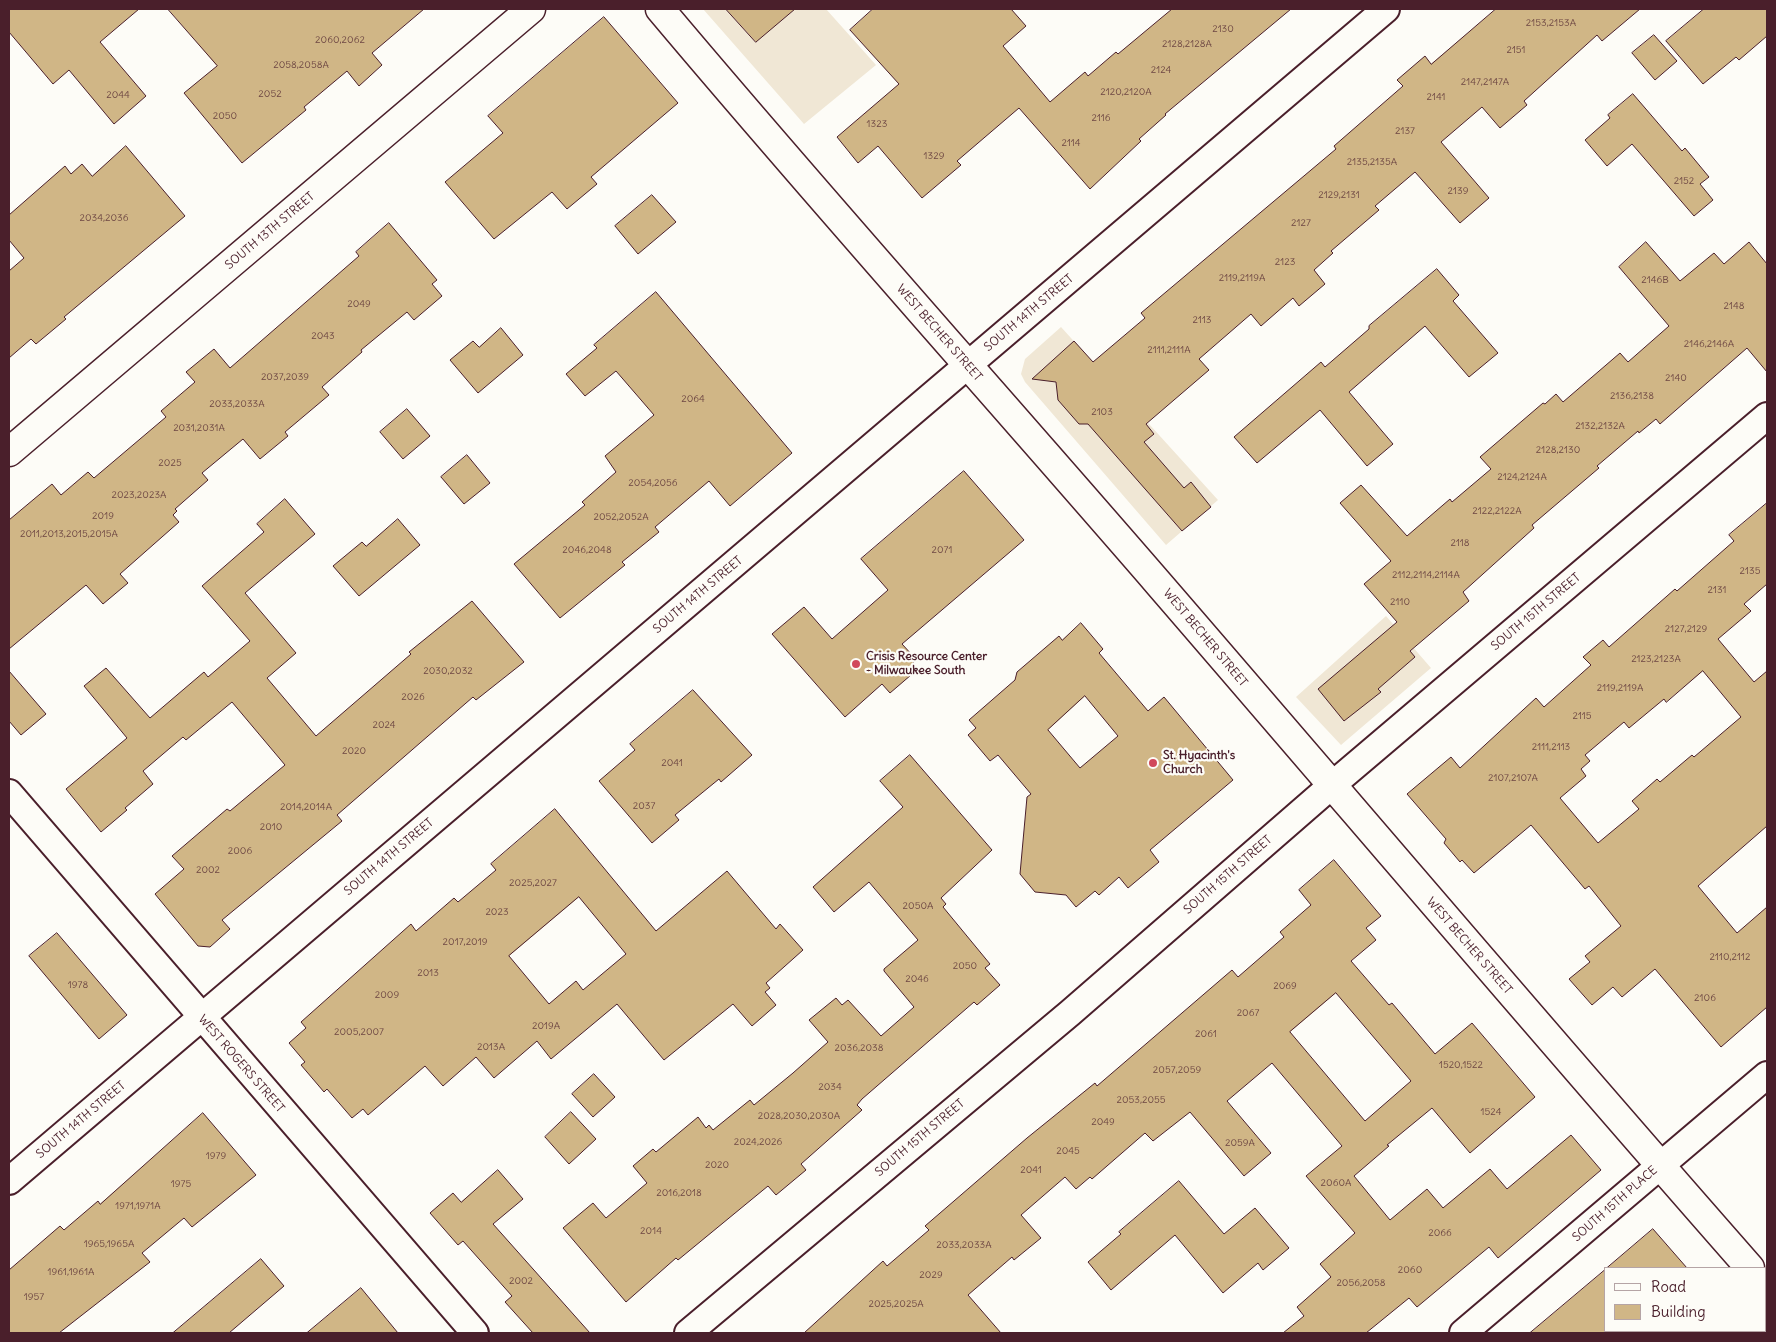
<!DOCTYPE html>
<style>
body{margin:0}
#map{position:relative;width:1776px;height:1342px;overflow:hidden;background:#fdfcf7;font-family:Delius,sans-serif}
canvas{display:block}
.frame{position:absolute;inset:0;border:10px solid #4a1f2b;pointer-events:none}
.legend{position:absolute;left:1604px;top:1267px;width:162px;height:65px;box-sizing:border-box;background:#fdfcf7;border:1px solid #b5a4a5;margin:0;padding:6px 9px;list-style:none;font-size:15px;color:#4a1f2b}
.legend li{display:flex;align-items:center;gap:10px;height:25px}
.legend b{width:25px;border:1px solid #b5a4a5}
</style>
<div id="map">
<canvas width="1776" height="1342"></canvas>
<div class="frame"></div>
<ul class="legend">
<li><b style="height:6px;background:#fdfcf7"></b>Road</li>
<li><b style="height:14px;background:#d0b686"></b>Building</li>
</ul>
</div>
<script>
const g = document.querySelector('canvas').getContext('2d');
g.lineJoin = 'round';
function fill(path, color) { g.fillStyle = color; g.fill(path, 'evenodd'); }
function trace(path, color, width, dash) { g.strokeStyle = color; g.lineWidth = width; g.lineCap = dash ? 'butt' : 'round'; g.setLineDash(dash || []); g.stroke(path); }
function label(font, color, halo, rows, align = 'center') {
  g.font = font + ' Delius,sans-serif'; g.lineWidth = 4.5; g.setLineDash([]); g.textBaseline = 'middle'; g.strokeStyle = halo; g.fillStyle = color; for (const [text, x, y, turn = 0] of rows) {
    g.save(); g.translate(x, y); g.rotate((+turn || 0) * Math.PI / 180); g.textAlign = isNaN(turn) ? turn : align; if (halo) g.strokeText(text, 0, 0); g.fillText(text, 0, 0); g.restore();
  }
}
fill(new Path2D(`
 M 703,9 L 826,9 L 876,65 L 804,124 Z
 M 1061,327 L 1218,500 L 1166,545 L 1025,382 L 1021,374 L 1025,359 Z
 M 1386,616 L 1431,668 L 1341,745 L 1296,697 Z`), '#f0e7d5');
const building = new Path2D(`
 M 9,9 L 139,9 L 100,42 L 146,96 L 114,124 L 69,70 L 53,84 L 9,32 Z
 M 168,9 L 424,9 L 372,53 L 382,65 L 359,86 L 347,71 L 304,107 L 306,110 L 242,163 L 184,93 L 217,66 Z
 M 726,9 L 795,9 L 756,42 Z
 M 873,9 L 1011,9 L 1026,26 L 1003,46 L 1050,102 L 1085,72 L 1088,76 L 1116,52 L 1118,54 L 1172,9 L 1291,9 L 1165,114 L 1166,115 L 1139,139 L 1141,141 L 1090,189 L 1019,108 L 957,161 L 961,165 L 922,198 L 878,146 L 858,163 L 837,137 L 899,84 L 850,30 Z
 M 1496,9 L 1640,9 L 1602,41 L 1597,35 L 1524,101 L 1527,105 L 1500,128 L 1482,107 L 1441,142 L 1489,198 L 1460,223 L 1415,172 L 1375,206 L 1379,210 L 1331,251 L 1333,253 L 1314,270 L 1325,284 L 1299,306 L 1293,298 L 1261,326 L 1251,314 L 1199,359 L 1209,370 L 1146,424 L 1154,434 L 1144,442 L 1184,488 L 1191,482 L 1211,507 L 1182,531 L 1088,424 L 1079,424 L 1058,400 L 1056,382 L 1032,379 L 1074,341 L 1093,362 L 1145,318 L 1141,313 L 1336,149 L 1334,146 L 1403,86 L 1397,80 L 1425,56 L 1431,64 Z
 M 1704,9 L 1767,9 L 1767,36 L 1739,60 L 1736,57 L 1703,84 L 1666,41 Z
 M 604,17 L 678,103 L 591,177 L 597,184 L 567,209 L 552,192 L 494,239 L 445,182 L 503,133 L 488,116 Z
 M 1654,35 L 1677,61 L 1655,80 L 1632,53 Z
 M 1633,94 L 1682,151 L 1685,148 L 1709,177 L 1700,184 L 1713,200 L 1694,216 L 1632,144 L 1607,166 L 1585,140 L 1610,118 L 1608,115 Z
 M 126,146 L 185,216 L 64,317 L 66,319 L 36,344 L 31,339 L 9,358 L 9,271 L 24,258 L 9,240 L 9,215 L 65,166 L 71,174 L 82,164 L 92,176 Z
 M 652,195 L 676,222 L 638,254 L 615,226 Z
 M 389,223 L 437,280 L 432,284 L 442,296 L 414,320 L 407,312 L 361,350 L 362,352 L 322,387 L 329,395 L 285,432 L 288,436 L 260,459 L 243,439 L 202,473 L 208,480 L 175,509 L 177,511 L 173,515 L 179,522 L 120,574 L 128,583 L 103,604 L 86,585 L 9,649 L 9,520 L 52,484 L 61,495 L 88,472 L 94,478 L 166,417 L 161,411 L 195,382 L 186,372 L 214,349 L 230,368 L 359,256 L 356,252 Z
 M 1646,242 L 1680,281 L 1714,253 L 1724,264 L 1749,242 L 1767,264 L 1767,372 L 1747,348 L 1660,424 L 1656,419 L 1639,433 L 1638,431 L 1597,466 L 1599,468 L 1532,525 L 1534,528 L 1463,592 L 1469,601 L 1410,651 L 1415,657 L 1378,689 L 1381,692 L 1344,721 L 1318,689 L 1397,622 L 1364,584 L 1391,561 L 1340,503 L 1361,485 L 1407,536 L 1450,499 L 1452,502 L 1491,469 L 1480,457 L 1543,403 L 1545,404 L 1556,394 L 1563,402 L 1620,353 L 1628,362 L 1669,326 L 1619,267 Z
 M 1437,269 L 1459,295 L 1453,301 L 1498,353 L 1469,377 L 1425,326 L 1349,392 L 1393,444 L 1367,466 L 1320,410 L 1257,463 L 1234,437 L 1321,362 L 1325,367 L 1369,329 L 1369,326 Z
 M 656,292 L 792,453 L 730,506 L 709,481 L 655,527 L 659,532 L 622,562 L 625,565 L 560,618 L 514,564 L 585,505 L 582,502 L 616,472 L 605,456 L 654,415 L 616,371 L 585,396 L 566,374 L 597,348 L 594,345 Z
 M 501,328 L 523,355 L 478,393 L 450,360 L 473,341 L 479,347 Z
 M 407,409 L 430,436 L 403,459 L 380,432 Z
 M 467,455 L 490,483 L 464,504 L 441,477 Z
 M 964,471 L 1024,540 L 902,644 L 914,657 L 911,659 L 918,669 L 890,693 L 882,684 L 845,717 L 772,634 L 804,607 L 832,639 L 888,590 L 861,559 Z
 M 285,499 L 315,534 L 245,593 L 296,653 L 267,678 L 316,736 L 411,654 L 409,652 L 472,601 L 524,662 L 476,700 L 473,697 L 337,815 L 342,821 L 222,920 L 230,929 L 210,947 L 198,946 L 155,894 L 184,869 L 172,856 L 227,809 L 230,811 L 285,765 L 232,702 L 186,740 L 183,737 L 143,771 L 153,784 L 125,808 L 127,810 L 101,832 L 66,789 L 127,738 L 84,686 L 106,668 L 150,718 L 204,672 L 208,677 L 250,641 L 202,586 L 264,532 L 257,524 Z
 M 1767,503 L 1767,584 L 1744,604 L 1751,611 L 1718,639 L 1754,682 L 1767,671 L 1767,826 L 1698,886 L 1737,933 L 1767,907 L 1767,1007 L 1721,1047 L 1655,969 L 1622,997 L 1613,987 L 1592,1005 L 1569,979 L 1590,962 L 1585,956 L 1621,926 L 1589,886 L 1585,889 L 1531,825 L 1474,873 L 1462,860 L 1460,862 L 1444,843 L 1446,839 L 1407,794 L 1451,757 L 1460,768 L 1536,698 L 1544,707 L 1591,665 L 1583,657 L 1603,640 L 1609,647 L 1675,589 L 1677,591 L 1734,541 L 1729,535 ZM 1703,671 L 1741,717 L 1694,757 L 1692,755 L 1660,782 L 1657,779 L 1632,801 L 1639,809 L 1598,843 L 1560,798 L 1586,776 L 1581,769 L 1590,761 L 1585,755 L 1624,722 L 1629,728 L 1664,699 L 1666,702 Z
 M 398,519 L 420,545 L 359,596 L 333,566 L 362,542 L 366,546 Z
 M 1081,623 L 1103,649 L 1099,653 L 1148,711 L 1164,697 L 1233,780 L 1150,850 L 1159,862 L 1128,888 L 1119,877 L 1099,895 L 1095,891 L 1076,907 L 1066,895 L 1035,892 L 1020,874 L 1027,797 L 1031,794 L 998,755 L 990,761 L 968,735 L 976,728 L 969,720 L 1015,680 L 1017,672 L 1059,636 L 1062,640 ZM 1085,696 L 1118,736 L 1080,768 L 1048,730 Z
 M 9,671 L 46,714 L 21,735 L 9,721 Z
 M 693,690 L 752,755 L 721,782 L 719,779 L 675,815 L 679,820 L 652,843 L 599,781 L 635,750 L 630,744 Z
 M 910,755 L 992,850 L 941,898 L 946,904 L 943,907 L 990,964 L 985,968 L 1000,985 L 977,1005 L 974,1002 L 862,1099 L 857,1105 L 862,1110 L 801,1164 L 806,1170 L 776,1195 L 768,1186 L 678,1260 L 676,1258 L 626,1302 L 563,1228 L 593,1203 L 606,1218 L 647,1183 L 633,1166 L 653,1149 L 656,1152 L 698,1117 L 706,1128 L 709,1125 L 713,1130 L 750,1100 L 754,1105 L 793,1073 L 828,1042 L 809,1020 L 836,998 L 842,1005 L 848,1000 L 881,1036 L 914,1007 L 884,971 L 884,969 L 918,940 L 869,882 L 834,912 L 813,887 L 903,807 L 880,781 Z
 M 555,809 L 656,931 L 727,871 L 776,929 L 780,924 L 803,950 L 766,983 L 770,988 L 765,992 L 776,1005 L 752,1026 L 733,1004 L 664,1060 L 617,1004 L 551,1059 L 537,1041 L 494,1078 L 476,1057 L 443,1086 L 425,1066 L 368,1115 L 363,1109 L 352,1118 L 327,1089 L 324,1092 L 301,1065 L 305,1062 L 289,1043 L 306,1028 L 301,1022 L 411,924 L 416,931 L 454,898 L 458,902 L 496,870 L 491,864 ZM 579,897 L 626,954 L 583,990 L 576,981 L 549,1004 L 509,956 Z
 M 1334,860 L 1381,916 L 1366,928 L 1376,940 L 1351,961 L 1389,1005 L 1392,1003 L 1435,1054 L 1472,1023 L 1535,1097 L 1470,1153 L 1432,1108 L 1387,1145 L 1389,1146 L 1354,1176 L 1390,1220 L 1427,1189 L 1443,1208 L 1490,1169 L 1507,1189 L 1571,1135 L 1601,1170 L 1498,1258 L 1489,1247 L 1417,1307 L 1409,1298 L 1366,1333 L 1283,1333 L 1304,1316 L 1297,1307 L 1331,1277 L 1320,1264 L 1355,1233 L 1306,1176 L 1342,1146 L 1272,1063 L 1227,1101 L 1271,1153 L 1244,1176 L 1190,1112 L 1153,1141 L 1145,1133 L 1092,1179 L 1090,1177 L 1076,1189 L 1065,1177 L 1021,1215 L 1041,1238 L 1014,1260 L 1012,1257 L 968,1295 L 1001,1333 L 804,1333 L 883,1261 L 887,1266 L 929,1230 L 925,1226 L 1027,1138 L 1095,1083 L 1097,1086 L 1232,970 L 1238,977 L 1284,937 L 1280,932 L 1311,905 L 1299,890 ZM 1336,993 L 1411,1081 L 1365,1121 L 1290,1032 Z
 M 57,933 L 127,1015 L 99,1039 L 29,956 Z
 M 594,1074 L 615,1097 L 593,1117 L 572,1094 Z
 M 571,1112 L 596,1139 L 569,1164 L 545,1137 Z
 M 203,1113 L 256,1175 L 192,1227 L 184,1218 L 142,1253 L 150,1262 L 59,1333 L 9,1333 L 9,1270 L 60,1226 L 64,1230 L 98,1201 L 100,1204 Z
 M 498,1170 L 523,1199 L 493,1224 L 590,1333 L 533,1333 L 505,1302 L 512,1296 L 463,1241 L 458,1245 L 430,1213 L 453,1193 L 461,1202 Z
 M 1179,1181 L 1224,1234 L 1255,1208 L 1289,1248 L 1263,1270 L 1258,1263 L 1223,1293 L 1175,1235 L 1111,1290 L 1088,1262 L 1121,1234 L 1119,1232 Z
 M 1653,1229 L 1687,1268 L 1607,1268 Z
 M 261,1259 L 284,1286 L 229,1333 L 173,1333 Z
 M 1605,1270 L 1605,1333 L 1530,1333 Z
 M 361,1288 L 398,1333 L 307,1333 Z`);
fill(building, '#d0b686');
trace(building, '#4a1f2b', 1);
const minor = new Path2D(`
 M 9,793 L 475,1333
 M 9,1181 L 1386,9
 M 688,1333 L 1070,1013 L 1331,786 L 1767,416
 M 1463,1333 L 1767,1075`);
const tertiary = new Path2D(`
 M 660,9 C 823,203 993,392 1159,584 C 1356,812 1551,1042 1750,1268
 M 9,452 L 531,9
 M 1765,1285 L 1767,1288`);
trace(minor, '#4a1f2b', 30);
trace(tertiary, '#4a1f2b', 31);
trace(minor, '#fdfcf7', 26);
trace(tertiary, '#fdfcf7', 28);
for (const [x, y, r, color] of [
 [856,664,5,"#d1495b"],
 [1153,763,5,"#d1495b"]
]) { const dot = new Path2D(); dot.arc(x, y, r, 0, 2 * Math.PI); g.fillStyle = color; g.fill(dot); trace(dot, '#fdfcf7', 2); }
label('10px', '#6c4542', null, [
 ["2153,2153A",1551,23],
 ["2130",1223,29],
 ["2060,2062",340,40],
 ["2128,2128A",1187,44],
 ["2151",1516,50],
 ["2058,2058A",301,65],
 ["2124",1161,70],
 ["2147,2147A",1485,82],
 ["2120,2120A",1126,92],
 ["2052",270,94],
 ["2044",118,95],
 ["2141",1436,97],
 ["2050",225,116],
 ["2116",1101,118],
 ["1323",877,124],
 ["2137",1405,131],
 ["2114",1071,143],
 ["1329",934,156],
 ["2135,2135A",1372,162],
 ["2152",1684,181],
 ["2139",1458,191],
 ["2129,2131",1339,195],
 ["2034,2036",104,218],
 ["2127",1301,223],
 ["2123",1285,262],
 ["2119,2119A",1242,278],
 ["2146B",1655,280],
 ["2049",359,304],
 ["2148",1734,306],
 ["2113",1202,320],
 ["2043",323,336],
 ["2146,2146A",1709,344],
 ["2111,2111A",1169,350],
 ["2037,2039",285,377],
 ["2140",1676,378],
 ["2136,2138",1632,396],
 ["2064",693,399],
 ["2033,2033A",237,404],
 ["2103",1102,412],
 ["2132,2132A",1600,426],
 ["2031,2031A",199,428],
 ["2128,2130",1558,450],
 ["2025",170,463],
 ["2124,2124A",1522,477],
 ["2054,2056",653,483],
 ["2023,2023A",139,495],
 ["2122,2122A",1497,511],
 ["2019",103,516],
 ["2052,2052A",621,517],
 ["2011,2013,2015,2015A",69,534],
 ["2118",1460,543],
 ["2046,2048",587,550],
 ["2071",942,550],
 ["2135",1750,571],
 ["2112,2114,2114A",1426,575],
 ["2131",1717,590],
 ["2110",1400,602],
 ["2127,2129",1686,629],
 ["2123,2123A",1656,659],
 ["2030,2032",448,671],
 ["2119,2119A",1620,688],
 ["2026",413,697],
 ["2115",1582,716],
 ["2024",384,725],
 ["2111,2113",1551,747],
 ["2020",354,751],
 ["2041",672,763],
 ["2107,2107A",1513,778],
 ["2037",644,806],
 ["2014,2014A",306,807],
 ["2010",271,827],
 ["2006",240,851],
 ["2002",208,870],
 ["2025,2027",533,883],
 ["2050A",918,906],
 ["2023",497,912],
 ["2017,2019",465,942],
 ["2110,2112",1730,957],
 ["2050",965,966],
 ["2013",428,973],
 ["2046",917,979],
 ["1978",78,985],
 ["2069",1285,986],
 ["2009",387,995],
 ["2106",1705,998],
 ["2067",1248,1013],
 ["2019A",546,1026],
 ["2005,2007",359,1032],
 ["2061",1206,1034],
 ["2013A",491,1047],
 ["2036,2038",859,1048],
 ["1520,1522",1461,1065],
 ["2057,2059",1177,1070],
 ["2034",830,1087],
 ["2053,2055",1141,1100],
 ["1524",1491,1112],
 ["2028,2030,2030A",799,1116],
 ["2049",1103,1122],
 ["2024,2026",758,1142],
 ["2059A",1240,1143],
 ["2045",1068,1151],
 ["1979",216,1156],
 ["2020",717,1165],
 ["2041",1031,1170],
 ["2060A",1336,1183],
 ["1975",181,1184],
 ["2016,2018",679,1193],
 ["1971,1971A",138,1206],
 ["2014",651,1231],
 ["2066",1440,1233],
 ["1965,1965A",109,1244],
 ["2033,2033A",964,1245],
 ["2060",1410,1270],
 ["1961,1961A",71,1272],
 ["2029",931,1275],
 ["2002",521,1281],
 ["2056,2058",1361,1283],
 ["1957",34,1297],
 ["2025,2025A",896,1304]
]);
label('12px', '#4a1f2b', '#fdfcf7', [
 ["SOUTH 13TH STREET",270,231,-40],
 ["SOUTH 14TH STREET",1029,313,-40],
 ["WEST BECHER STREET",939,333,49],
 ["SOUTH 14TH STREET",698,595,-40],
 ["SOUTH 15TH STREET",1536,612,-40],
 ["WEST BECHER STREET",1205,638,50],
 ["SOUTH 14TH STREET",389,857,-40],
 ["SOUTH 15TH STREET",1228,875,-41],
 ["WEST BECHER STREET",1469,946,49],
 ["WEST ROGERS STREET",241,1064,49],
 ["SOUTH 14TH STREET",81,1120,-40],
 ["SOUTH 15TH STREET",920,1138,-40],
 ["SOUTH 15TH PLACE",1615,1204,-41]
]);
label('bold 12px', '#4a1f2b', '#fdfcf7', [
 ["Crisis Resource Center",866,657],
 ["- Milwaukee South",866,671],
 ["St. Hyacinth's",1163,756],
 ["Church",1163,770]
], 'left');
</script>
